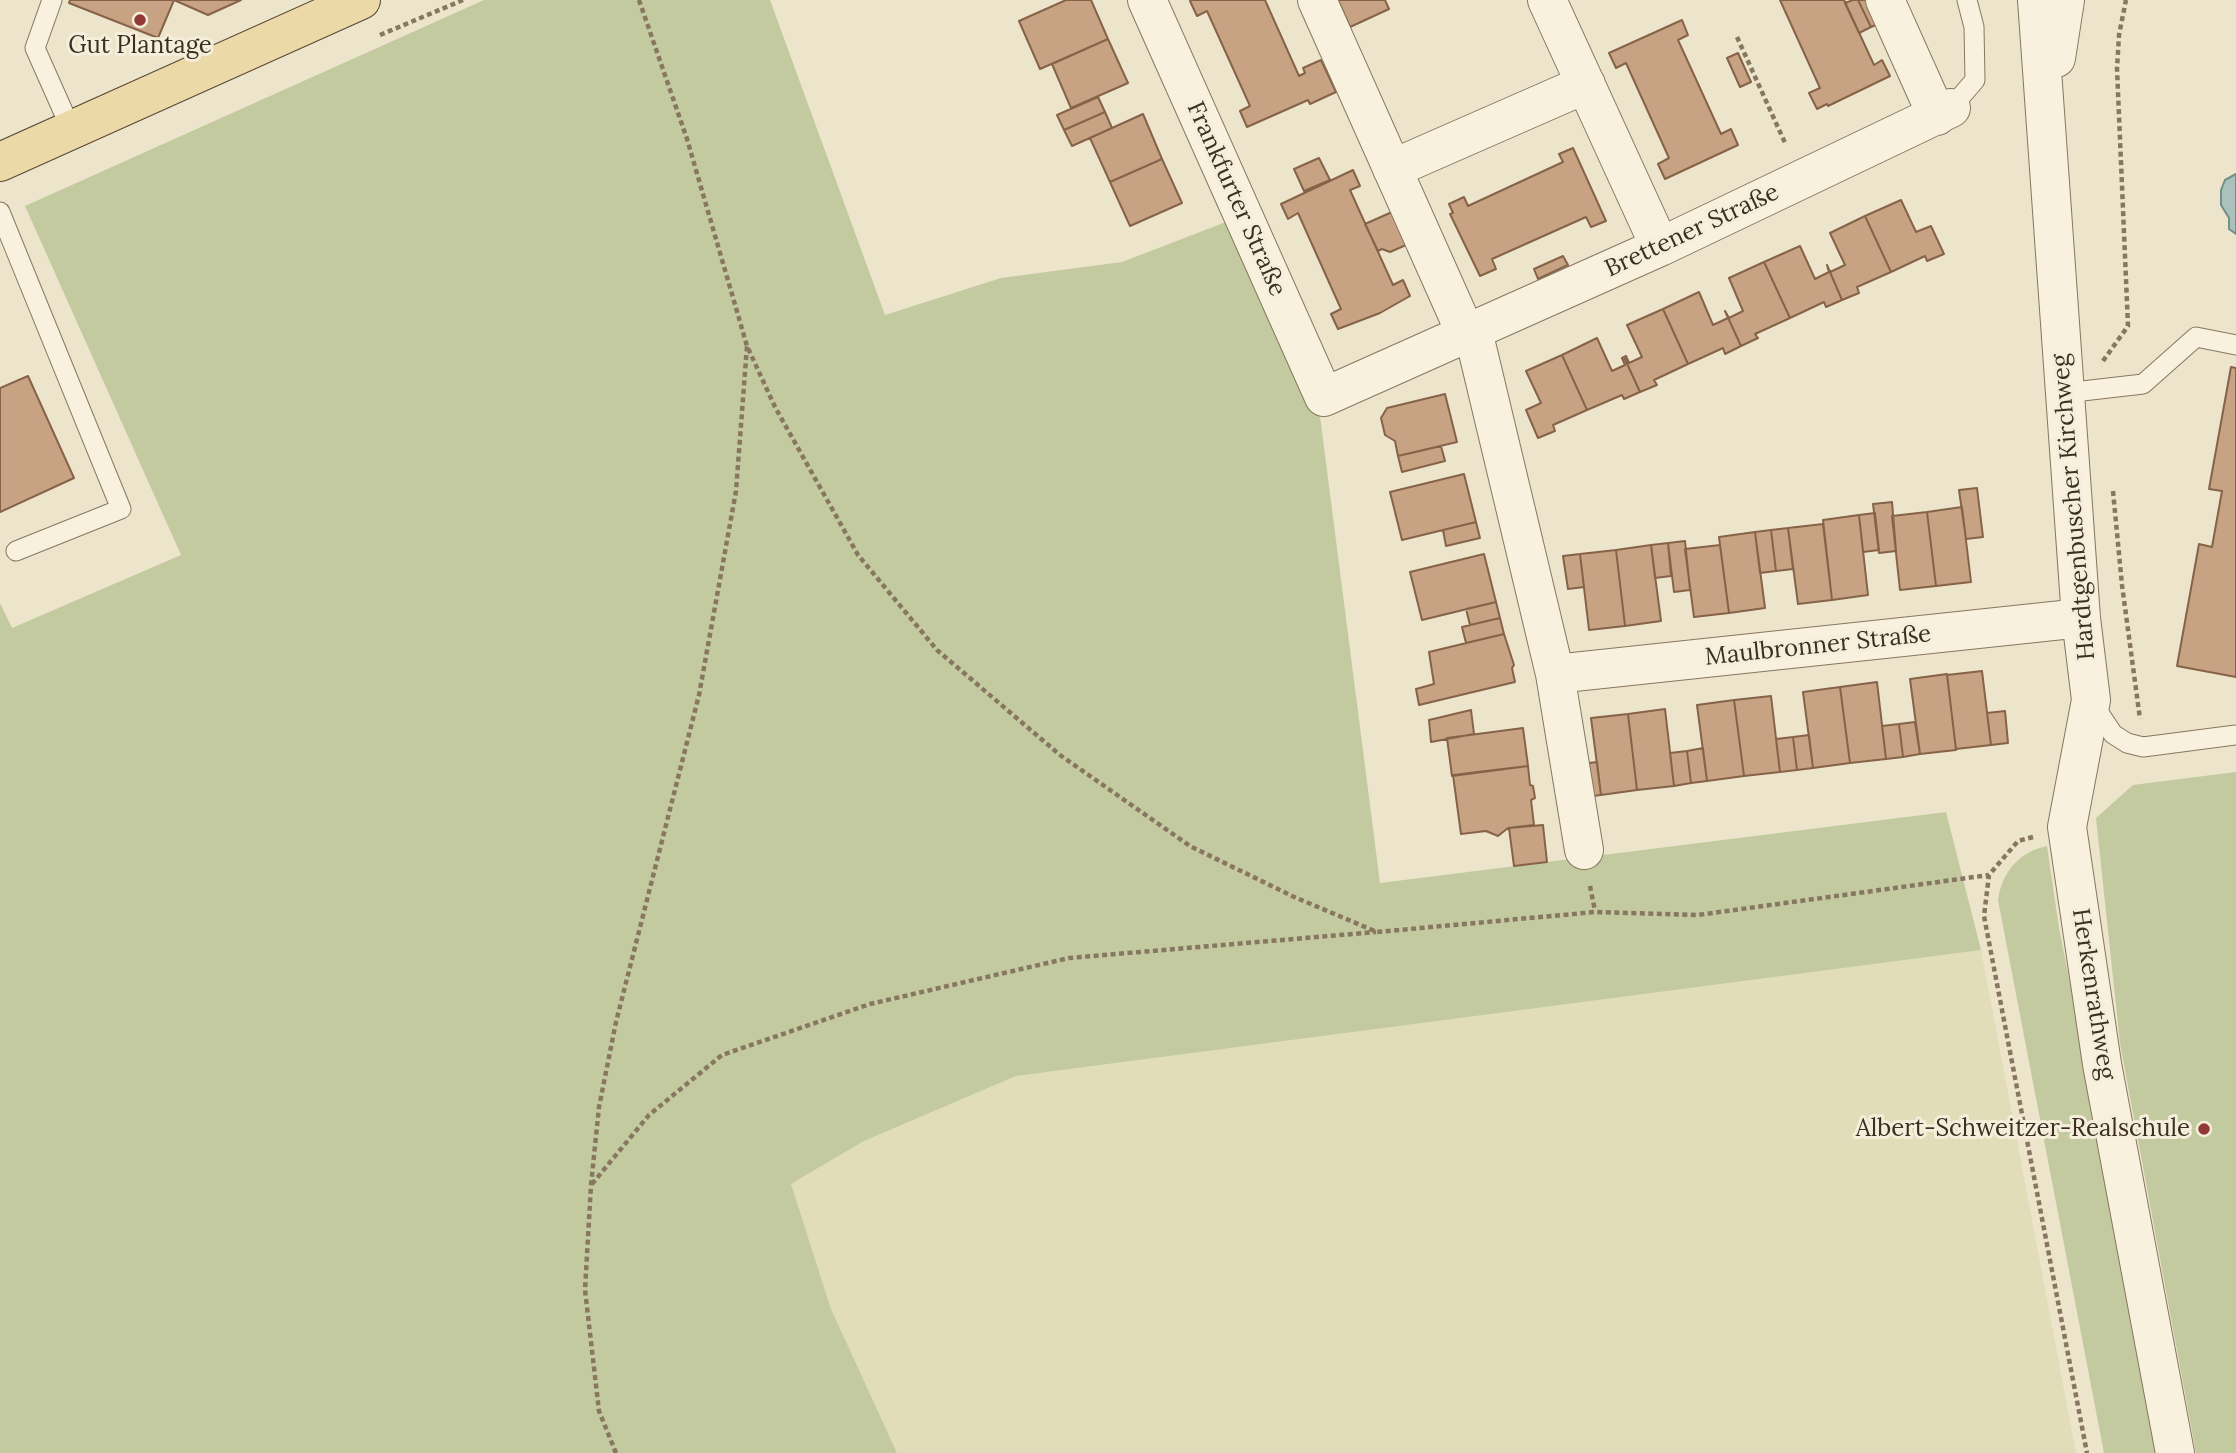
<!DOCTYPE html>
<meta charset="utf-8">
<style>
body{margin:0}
canvas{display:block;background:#ece4cb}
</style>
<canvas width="2236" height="1453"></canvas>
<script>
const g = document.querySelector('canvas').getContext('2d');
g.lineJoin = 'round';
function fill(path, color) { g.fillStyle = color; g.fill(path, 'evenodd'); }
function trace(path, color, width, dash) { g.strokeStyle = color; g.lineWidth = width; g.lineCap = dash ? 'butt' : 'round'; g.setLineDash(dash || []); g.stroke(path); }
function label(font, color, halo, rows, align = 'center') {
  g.font = font + ' Lora,serif'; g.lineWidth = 6; g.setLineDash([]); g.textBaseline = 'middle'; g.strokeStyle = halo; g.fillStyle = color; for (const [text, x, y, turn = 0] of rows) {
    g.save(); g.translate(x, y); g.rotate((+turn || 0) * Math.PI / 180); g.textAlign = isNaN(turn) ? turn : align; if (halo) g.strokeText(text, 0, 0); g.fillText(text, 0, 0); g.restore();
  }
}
fill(new Path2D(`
 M 1981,950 L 2076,1453 L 897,1453 L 831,1309 L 791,1184 L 864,1141 L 1016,1076 Z`), '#e1ddb9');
fill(new Path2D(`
 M 484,0 L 770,0 L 885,315 L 1001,278 L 1122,262 L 1239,217 L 1320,416 L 1380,883 L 1946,812 L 1981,950 L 1016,1076 L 864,1141 L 791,1184 L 831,1309 L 897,1453 L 0,1453 L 0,603 L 12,628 L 181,555 L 25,206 Z
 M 2236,772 L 2236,1453 L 2196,1453 L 2120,1043 L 2096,818 L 2133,785 Z
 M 2047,846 L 2059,928 L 2164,1453 L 2104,1453 L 1998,900 C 2002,872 2019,852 2047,846 Z`), '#c3ca9f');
const water = new Path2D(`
 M 2236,174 L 2236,234 L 2229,229 L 2229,218 L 2221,205 L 2221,190 L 2225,180 Z`);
fill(water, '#abc1bc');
trace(water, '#72908a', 2);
const building = new Path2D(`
 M 70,0 L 174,0 L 158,38 L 69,3 Z
 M 174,0 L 241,0 L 208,15 Z
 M 1066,0 L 1091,0 L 1108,39 L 1040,69 L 1019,21 Z
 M 1192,0 L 1265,0 L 1299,76 L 1305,73 L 1303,68 L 1321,60 L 1336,92 L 1310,104 L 1308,100 L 1247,127 L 1240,111 L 1250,106 L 1207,11 L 1197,16 L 1190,1 Z
 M 1338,0 L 1385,0 L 1389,9 L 1350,27 Z
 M 1780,0 L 1844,0 L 1874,65 L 1882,60 L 1890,76 L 1828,106 L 1827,104 L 1817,109 L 1809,93 L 1820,88 Z
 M 1853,0 L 1858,0 L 1871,27 L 1859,33 L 1845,3 Z
 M 1858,0 L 1873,0 L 1883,22 L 1871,27 Z
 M 1682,20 L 1688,35 L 1678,40 L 1721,134 L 1731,129 L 1738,145 L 1665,179 L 1658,164 L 1669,158 L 1626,63 L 1616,68 L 1609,53 Z
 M 1108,39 L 1128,83 L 1071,108 L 1052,64 Z
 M 1738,53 L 1751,82 L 1740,87 L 1727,58 Z
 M 1098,97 L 1105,112 L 1064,130 L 1057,115 Z
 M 1105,112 L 1112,128 L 1072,146 L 1064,130 Z
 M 1143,114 L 1162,159 L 1110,182 L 1090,138 Z
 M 1573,148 L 1606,221 L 1591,227 L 1586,217 L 1492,259 L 1496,269 L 1480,276 L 1450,214 L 1453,213 L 1449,204 L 1464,197 L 1468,206 L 1563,162 L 1559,154 Z
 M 1319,158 L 1330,180 L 1304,191 L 1294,169 Z
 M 1162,159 L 1182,203 L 1130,226 L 1110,182 Z
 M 1353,170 L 1360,186 L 1350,190 L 1393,285 L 1403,280 L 1410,296 L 1380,313 L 1338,329 L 1331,314 L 1341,309 L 1298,213 L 1288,219 L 1281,204 Z
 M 1901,200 L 1916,232 L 1931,226 L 1944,254 L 1927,261 L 1925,256 L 1891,272 L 1865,216 Z
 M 1392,212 L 1406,245 L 1390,252 L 1382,249 L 1378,251 L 1365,224 Z
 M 1865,216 L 1891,272 L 1857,287 L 1859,293 L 1842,300 L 1827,265 L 1830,272 L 1845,265 L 1830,233 Z
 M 1800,246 L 1815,279 L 1829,272 L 1827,265 L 1842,300 L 1826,307 L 1824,302 L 1790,318 L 1764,262 Z
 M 1563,256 L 1568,265 L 1538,279 L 1534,269 Z
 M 1764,262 L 1790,318 L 1755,334 L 1758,338 L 1741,346 L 1725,311 L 1729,318 L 1743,311 L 1729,278 Z
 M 1699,292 L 1713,325 L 1728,318 L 1725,311 L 1741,346 L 1725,354 L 1723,348 L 1688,364 L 1663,309 Z
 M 1663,309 L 1688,364 L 1654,380 L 1657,385 L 1640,392 L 1624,357 L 1626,356 L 1629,363 L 1642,357 L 1627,325 Z
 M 1597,338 L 1612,371 L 1625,365 L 1622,358 L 1624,357 L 1640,392 L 1624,399 L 1622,395 L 1587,410 L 1562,355 Z
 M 1562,355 L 1587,410 L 1553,425 L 1555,431 L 1538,438 L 1526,410 L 1541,403 L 1526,371 Z
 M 2231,367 L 2236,368 L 2236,677 L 2177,666 L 2199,544 L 2212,547 L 2222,491 L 2209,489 Z
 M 28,376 L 74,478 L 0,512 L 0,388 Z
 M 1445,394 L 1457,442 L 1398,456 L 1395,441 L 1385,435 L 1381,418 L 1387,408 Z
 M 1441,446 L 1445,461 L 1402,472 L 1398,456 Z
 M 1464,474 L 1476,522 L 1402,540 L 1390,492 Z
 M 1977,488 L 1983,537 L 1966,539 L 1959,490 Z
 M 1892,502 L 1896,551 L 1879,553 L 1873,504 Z
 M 1962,507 L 1971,582 L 1936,586 L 1927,512 Z
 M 1927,512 L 1936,586 L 1900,590 L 1892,516 Z
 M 1875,513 L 1879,550 L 1863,552 L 1859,515 Z
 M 1859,515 L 1868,595 L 1832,600 L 1823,520 Z
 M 1476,522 L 1480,538 L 1446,546 L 1443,530 Z
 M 1823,524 L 1832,600 L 1798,604 L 1788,528 Z
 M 1788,528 L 1793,569 L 1776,571 L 1771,530 Z
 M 1771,530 L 1776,571 L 1760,573 L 1755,532 Z
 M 1755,532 L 1765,608 L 1729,613 L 1719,537 Z
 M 1685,541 L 1690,590 L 1674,592 L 1668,543 Z
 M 1668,543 L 1671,576 L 1655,578 L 1651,545 Z
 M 1651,545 L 1661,621 L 1625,626 L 1616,550 Z
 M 1720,545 L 1729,613 L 1694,617 L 1685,549 Z
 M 1616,550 L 1625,626 L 1589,630 L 1580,554 Z
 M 1484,554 L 1496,602 L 1422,620 L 1410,572 Z
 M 1580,554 L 1584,587 L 1568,589 L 1563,556 Z
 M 1496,602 L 1500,618 L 1470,625 L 1466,609 Z
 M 1500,618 L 1504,634 L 1466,643 L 1462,627 Z
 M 1504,634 L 1514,665 L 1512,668 L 1515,682 L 1419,705 L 1416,689 L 1434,684 L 1429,652 Z
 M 1982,671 L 1991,745 L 1956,749 L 1947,675 Z
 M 1947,674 L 1956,750 L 1920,754 L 1910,679 Z
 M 1877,682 L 1886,759 L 1850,763 L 1840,687 Z
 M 1840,687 L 1850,763 L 1813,768 L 1803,692 Z
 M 1771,696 L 1780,772 L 1744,776 L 1734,700 Z
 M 1734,700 L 1744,776 L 1707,781 L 1697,705 Z
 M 1665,709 L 1674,786 L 1637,790 L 1628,714 Z
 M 1471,710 L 1474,734 L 1431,742 L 1429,720 Z
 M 2005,711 L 2008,743 L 1991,745 L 1987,713 Z
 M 1628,714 L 1637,790 L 1601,795 L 1591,718 Z
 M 1915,722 L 1920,754 L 1903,757 L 1899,724 Z
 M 1899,724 L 1903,757 L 1886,759 L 1882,726 Z
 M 1523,728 L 1528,766 L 1452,776 L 1447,738 Z
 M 1809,735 L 1813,768 L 1797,770 L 1793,737 Z
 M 1793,737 L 1797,770 L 1780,772 L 1776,739 Z
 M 1703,748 L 1707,781 L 1691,783 L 1687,751 Z
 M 1687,751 L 1691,783 L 1674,786 L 1670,753 Z
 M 1597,762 L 1601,795 L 1585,797 L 1581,764 Z
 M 1528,766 L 1530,785 L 1533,786 L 1535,798 L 1531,800 L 1534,825 L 1508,828 L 1498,836 L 1486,831 L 1461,834 L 1453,775 Z
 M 1543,825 L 1547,862 L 1514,866 L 1509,828 Z`);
fill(building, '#c7a384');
trace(building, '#866348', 2);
const lane = new Path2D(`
 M 52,0 L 35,48 L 71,129
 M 1951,108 L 1975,80 L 1974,27 L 1967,0
 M 0,212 L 121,509 L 16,551
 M 2065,393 L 2143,384 L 2196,337 L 2236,345
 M 2093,704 L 2113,734 L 2127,743 L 2143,747 L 2236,735`);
const street = new Path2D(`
 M 1147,0 L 1324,397 L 1660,247 L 1951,108
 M 1317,0 L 1466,334
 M 1547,0 L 1660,247
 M 1885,0 L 1937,116
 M 2037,0 L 2081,618 L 2091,700 L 2067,827 L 2102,1064 L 2175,1453
 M 2056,58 L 2065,0
 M 1392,169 L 1586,84
 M 1473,331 L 1555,674 L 1584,850
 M 1555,674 L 2081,618`);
const primary = new Path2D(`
 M 0,162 L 361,0`);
trace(lane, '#887760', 21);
trace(street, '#887760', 40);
trace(primary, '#574634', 40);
trace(new Path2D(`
 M 639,0 L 687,139 L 747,346 L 775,407 L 858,555 L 937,650 L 1060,755 L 1190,846 L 1292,896 L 1377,932 L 1595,912 L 1698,915 L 1989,875
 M 380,35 L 463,0
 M 1737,37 L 1786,145
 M 2103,361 L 2128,326 L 2117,69 L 2119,35 L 2126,0
 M 2113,491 L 2122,585 L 2140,719
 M 2033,837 L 2018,841 L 1989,875 L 1984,916 L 2087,1453
 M 1590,886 L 1595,911
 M 592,1184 L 649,1115 L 722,1055 L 870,1004 L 1069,958 L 1376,932
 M 616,1453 L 599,1411 L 585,1290 L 591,1185 L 599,1107 L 616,1022 L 699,695 L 736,491 L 747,346`), '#887760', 4.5, [5, 3.5]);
trace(lane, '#f7f1de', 19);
trace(street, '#f7f1de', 38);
trace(primary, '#ebd9a7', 38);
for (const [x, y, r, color] of [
 [140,20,7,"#933834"],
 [2204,1129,7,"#933834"]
]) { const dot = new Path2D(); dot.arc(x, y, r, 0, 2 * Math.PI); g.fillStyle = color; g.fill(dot); trace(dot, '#f4eeda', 2.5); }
label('24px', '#3a2f22', '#f4eeda', [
 ["Gut Plantage",140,46],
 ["Albert-Schweitzer-Realschule",2190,1129,"right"]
]);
label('24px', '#3a2f22', '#f4eeda', [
 ["Frankfurter Straße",1236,199,66],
 ["Brettener Straße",1692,231,-25],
 ["Hardtgenbuscher Kirchweg",2074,507,-95],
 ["Maulbronner Straße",1818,646,-6],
 ["Herkenrathweg",2093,994,81]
]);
</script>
